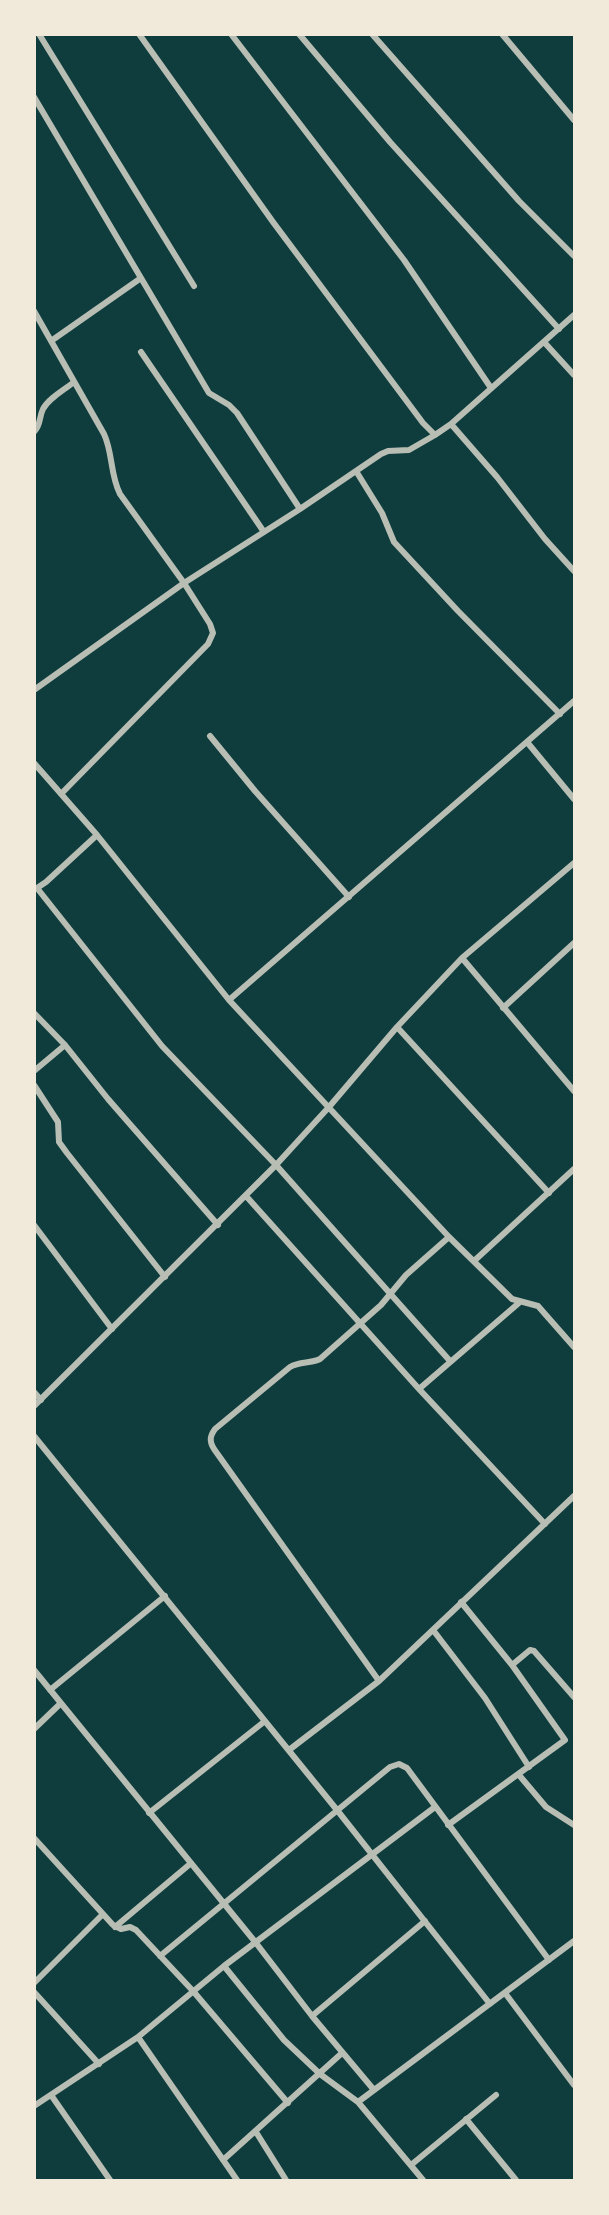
<!DOCTYPE html>
<style>
body{margin:0}
#map{position:relative;width:609px;height:2215px;overflow:hidden;background:#0f3d3e;font-family:"Alegreya Sans",sans-serif}
canvas{display:block}
.frame{position:absolute;inset:0;border:36px solid #f1e9da;pointer-events:none}
</style>
<div id="map">
<canvas width="609" height="2215"></canvas>
<div class="frame"></div>
</div>
<script>
const g = document.querySelector('canvas').getContext('2d');
g.lineJoin = 'round';
function trace(path, color, width, dash) { g.strokeStyle = color; g.lineWidth = width; g.lineCap = dash ? 'butt' : 'round'; g.setLineDash(dash || []); g.stroke(path); }
trace(new Path2D(`
 M 39,34 L 194,286
 M 139,34 L 273,222 L 423,423 L 435,435 L 451,424
 M 231,34 L 404,260 L 491,388
 M 299,34 L 390,142 L 559,329
 M 372,34 L 519,201 L 574,256
 M 502,34 L 574,120
 M 34,97 L 209,393 L 229,405 L 237,413 L 300,509
 M 34,311 L 104,434 C 113,453 110,475 120,494 L 184,583 L 210,624 L 213,633 L 208,644 L 61,794
 M 574,315 L 451,424 L 497,477 L 545,539 L 574,571
 M 51,341 L 141,278
 M 544,342 L 574,375
 M 141,352 L 264,532
 M 34,432 C 41,425 39,417 43,409 C 49,398 64,390 74,382
 M 356,471 L 382,513 L 394,542 L 458,611 L 560,714
 M 34,690 L 184,583 L 300,509 L 381,454 L 388,451 L 409,450 L 435,435
 M 210,736 L 255,791 L 349,897
 M 527,742 L 574,799
 M 34,763 L 97,835 L 229,1000 L 449,1237 L 512,1299 L 538,1306 L 574,1347
 M 97,835 L 46,882 L 37,888 L 162,1046 L 276,1165 L 450,1361
 M 462,958 L 574,1091
 M 229,1000 L 574,701
 M 503,1008 L 574,943
 M 34,1013 L 65,1045 L 108,1099 L 218,1225
 M 397,1027 L 549,1193
 M 34,1071 L 65,1045
 M 34,1085 L 58,1122 L 59,1142 L 67,1153 L 165,1277
 M 246,1196 L 419,1389 L 545,1524
 M 34,1225 L 112,1329
 M 474,1261 L 574,1169
 M 419,1389 L 520,1302
 M 34,1392 L 41,1400
 M 34,1406 L 276,1165 L 329,1107 L 397,1027 L 462,958 L 574,863
 M 34,1436 L 337,1810 L 490,2004
 M 433,1630 L 485,1698 L 529,1767
 M 512,1665 L 530,1650 L 534,1651 L 574,1697
 M 34,1670 L 256,1943 L 312,2016 L 374,2090
 M 379,1681 L 214,1449 C 209,1441 210,1436 215,1429 L 290,1367 C 300,1361 310,1364 320,1359 L 381,1305 L 406,1275 L 449,1237
 M 50,1690 L 165,1596
 M 34,1729 L 61,1703
 M 289,1750 L 379,1681 L 574,1496
 M 519,1775 L 546,1807 L 574,1825
 M 149,1813 L 265,1721
 M 448,1825 L 565,1740 L 512,1665 L 461,1602
 M 34,1838 L 113,1925 L 121,1929 L 130,1927 L 136,1930 L 193,1991 L 288,2103
 M 115,1927 L 190,1864
 M 160,1956 L 390,1767 L 399,1764 L 407,1768 L 549,1960
 M 224,1966 L 284,2040 L 320,2074 L 358,2102 L 423,2180
 M 34,1983 L 103,1914
 M 34,1992 L 99,2064
 M 505,1993 L 574,2085
 M 312,2016 L 425,1921
 M 138,2037 L 237,2180
 M 51,2095 L 110,2180
 M 358,2102 L 574,1941
 M 34,2106 L 138,2037 L 224,1966 L 435,1807
 M 466,2119 L 516,2180
 M 256,2132 L 286,2180
 M 223,2160 L 342,2053
 M 411,2165 L 496,2095`), '#b8beb3', 6);
</script>
